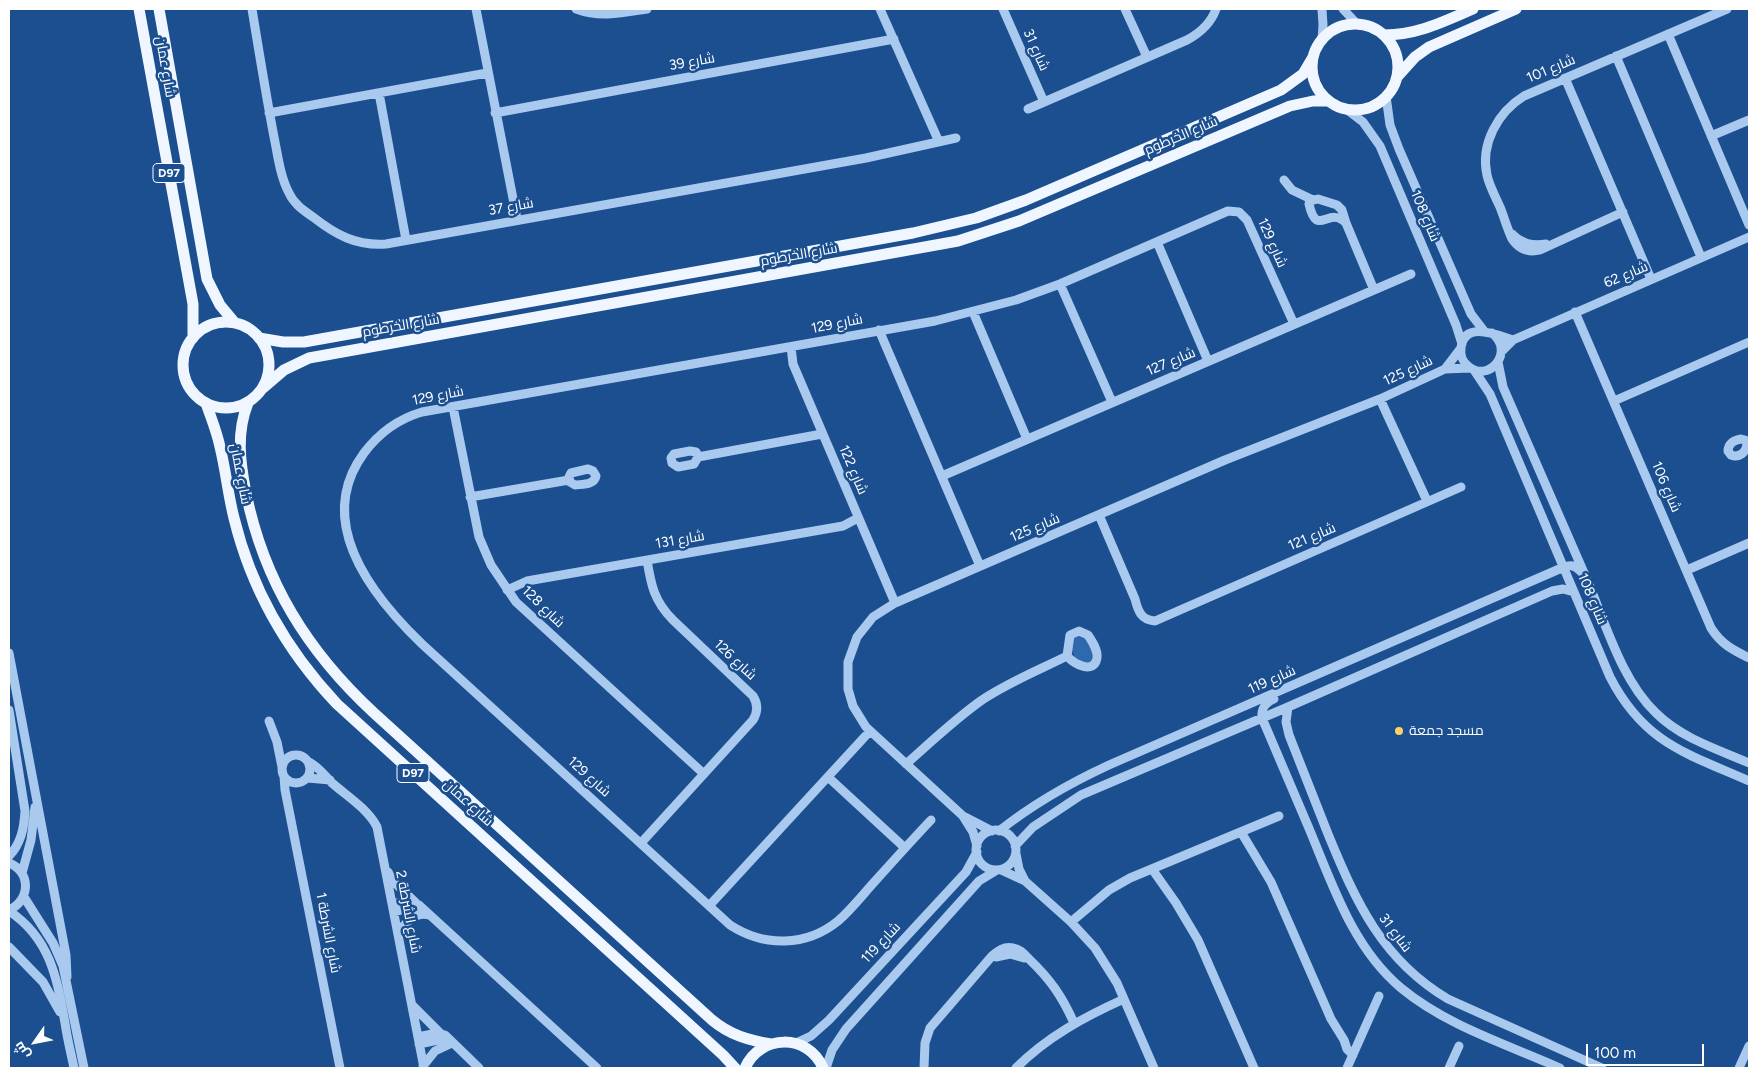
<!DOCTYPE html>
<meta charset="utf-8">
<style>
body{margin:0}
#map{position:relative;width:1758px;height:1077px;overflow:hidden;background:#1b4f8f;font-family:Figtree,Cairo,sans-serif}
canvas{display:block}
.frame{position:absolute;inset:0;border:10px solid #fff;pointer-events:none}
.north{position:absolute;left:10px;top:1017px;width:50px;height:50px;-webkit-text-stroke:4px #1b4f8f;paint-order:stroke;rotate:237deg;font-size:14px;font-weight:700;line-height:20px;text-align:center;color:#fff}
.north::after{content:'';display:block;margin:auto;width:18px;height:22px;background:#fff;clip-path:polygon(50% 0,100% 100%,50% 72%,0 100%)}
.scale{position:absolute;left:1586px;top:1044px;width:118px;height:22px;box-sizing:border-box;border:2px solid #fff;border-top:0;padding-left:6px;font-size:15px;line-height:18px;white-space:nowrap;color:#fff;-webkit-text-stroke:4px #1b4f8f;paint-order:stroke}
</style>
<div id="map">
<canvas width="1758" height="1077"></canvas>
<div class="frame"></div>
<div class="north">ش</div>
<div class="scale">100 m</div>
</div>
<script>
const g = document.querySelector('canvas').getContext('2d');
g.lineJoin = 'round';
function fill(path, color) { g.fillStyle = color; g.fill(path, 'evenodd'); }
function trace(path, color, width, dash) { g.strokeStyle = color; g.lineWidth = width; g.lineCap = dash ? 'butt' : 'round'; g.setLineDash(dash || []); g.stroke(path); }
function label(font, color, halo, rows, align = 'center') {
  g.font = font + ' Figtree,Cairo,sans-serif'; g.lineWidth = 5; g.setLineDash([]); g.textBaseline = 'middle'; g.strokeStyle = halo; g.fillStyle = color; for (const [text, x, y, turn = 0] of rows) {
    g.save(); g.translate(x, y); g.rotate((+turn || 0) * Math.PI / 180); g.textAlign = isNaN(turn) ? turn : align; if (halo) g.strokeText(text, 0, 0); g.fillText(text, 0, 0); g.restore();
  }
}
fill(new Path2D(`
 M 1084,634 C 1089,644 1096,653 1090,663 L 1076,660 L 1070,645 L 1075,635 Z`), '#2e69ad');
trace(new Path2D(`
 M 252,9 C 259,52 266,95 274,137 C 278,156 280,176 289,193 C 294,204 303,210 313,217 C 336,235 356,246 386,244 L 866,158 L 956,138
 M 476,9 L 517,219
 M 576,9 C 600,18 622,13 647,9
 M 880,9 L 939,142
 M 1003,9 L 1044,102
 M 1125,9 L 1147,57
 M 1322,9 L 1323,25 L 1322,40
 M 1343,9 L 1357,24
 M 1668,34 L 1749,225
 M 1616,56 L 1701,257
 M 1565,78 L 1651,279
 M 379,93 L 406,240
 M 1386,96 L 1390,125 L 1399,149 L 1471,314 L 1484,331
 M 1028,109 L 1187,40 C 1200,33 1211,23 1216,9
 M 1346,109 L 1363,122 L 1380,146 L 1456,325 L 1462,344
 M 269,113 L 487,73
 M 495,113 L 894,39
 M 1711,136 L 1749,120
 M 1284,180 L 1292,190 L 1313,200
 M 1623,212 L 1540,250 C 1528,253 1519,249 1512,239 C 1507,228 1504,217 1500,207 C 1495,196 1489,185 1487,175 C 1480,144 1498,112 1524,96 L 1727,9
 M 1346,223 C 1328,205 1317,239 1309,204 L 1310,201 L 1318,199 L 1337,205 L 1342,210 L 1346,223 L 1374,290
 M 1512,234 C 1522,244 1532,246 1546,244
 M 1157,242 L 1208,361
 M 1060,284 L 1112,402
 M 973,312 L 1027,439
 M 1575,312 L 1711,628 C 1721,644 1733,650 1749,658
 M 879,330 L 980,566
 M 1492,333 C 1516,352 1488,384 1468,366 C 1463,362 1460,355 1461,348 C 1464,320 1497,335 1513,340
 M 791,347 L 793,364 L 895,603
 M 1501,352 L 1513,340 L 1749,237
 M 1498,362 L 1503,387 C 1532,452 1560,517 1588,582 C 1606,625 1622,681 1656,713 C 1681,738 1717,749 1749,763
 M 1445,369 L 1470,368
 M 1474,370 L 1490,394 L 1610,677 C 1644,743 1686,753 1749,781
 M 1380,399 L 1427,501
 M 1614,401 L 1749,342
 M 453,407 L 479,537 L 491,565 L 516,602 L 704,774
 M 1741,439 L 1745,440 L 1747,444 C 1746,453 1739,458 1731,455 L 1728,451 C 1728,444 1734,440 1741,439 Z
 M 690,451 L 696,452 L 698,457 L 694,464 L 678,467 L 672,463 L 671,458 L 674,454 Z
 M 698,457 L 822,434
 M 588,469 L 593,471 L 596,476 C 594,485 584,484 575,485 L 570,482 L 569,477 L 571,473 Z
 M 942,476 L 1411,274
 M 470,497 L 569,480
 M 1099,515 L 1135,599 C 1138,611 1141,620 1155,621 L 1461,487
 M 1687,570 L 1749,543
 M 507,590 L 527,581 L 843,526 L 858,518
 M 1079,631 L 1088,635 C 1092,641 1098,650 1097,658 C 1094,675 1074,664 1067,656 L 1070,635 Z
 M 9,653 L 66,955 L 67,977
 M 1274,699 C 1265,703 1261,708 1262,718 C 1277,754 1293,790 1308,826 C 1332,883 1352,947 1401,988 C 1447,1026 1506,1044 1560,1068
 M 1288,707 L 1286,722 L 1289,735 C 1302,768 1315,801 1328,834 C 1356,902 1382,960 1448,999 L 1602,1068
 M 9,710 L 25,811 C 24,828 21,844 9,856
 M 269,721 L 277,742 L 282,767
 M282 769a14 14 0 1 1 28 0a14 14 0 1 1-28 0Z
 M 309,762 C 319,767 324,775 332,783 C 347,796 368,809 377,827 L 424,1068
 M 906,764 C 931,742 955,719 982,700 C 1009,682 1039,670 1067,656
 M 284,776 L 285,790 L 340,1068
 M 828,777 L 905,848
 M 308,778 L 330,780
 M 965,817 L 992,831
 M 931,820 C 913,839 895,859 877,879 C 864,893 852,909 838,921 C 806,947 764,947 730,925 L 422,644 C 372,596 313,522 364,453 C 379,433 398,419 422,412 L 935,321 L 1016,300 L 1060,284 L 1228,211 L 1239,212 L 1247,220 L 1294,324
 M976 850a20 20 0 1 1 40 0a20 20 0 1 1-40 0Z
 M 999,831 C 1033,804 1070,783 1109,765 L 1564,567 C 1575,563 1578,569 1586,577
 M 1241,832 L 1271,882 L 1331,1019 L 1344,1040 L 1347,1049 L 1353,1055
 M 641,843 L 753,720 C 758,712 758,704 753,696 L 673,620 C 654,601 651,585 647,560
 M 977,846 L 973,832 L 963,816 L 866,727 L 853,706 L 848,689 L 848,662 L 857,637 L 873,617 L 895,603 L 1225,460 L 1380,399 L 1445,369 L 1461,348
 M 1015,846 L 1033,827 L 1081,795 L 1288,707 L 1552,591 L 1563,589 L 1574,592
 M 1016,854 L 1019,869 L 1025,881
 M 9,863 C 32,872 30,901 9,910
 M 1152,869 L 1176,903 L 1198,940 L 1254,1068
 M 1001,870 L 1025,881 L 1071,922 L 1095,948 L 1117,983 L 1154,1068
 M 388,872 L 393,881 L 416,903
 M 22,873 L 31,840 L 35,807
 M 24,897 L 53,943 L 63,966 L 84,1068
 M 392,904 L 410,901 L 419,905 L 597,1068
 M 709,906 L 870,731
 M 9,911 C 50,938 57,978 65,1023 C 67,1038 71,1053 74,1068
 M 394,912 L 409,908 L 422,909
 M 1071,922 L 1109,890 L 1130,878 L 1279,816
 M 398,933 C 405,923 416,911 429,915
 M 9,947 L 43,982 L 60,1012
 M 996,957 L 1010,954 L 1024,958
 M 413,1006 L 441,1034
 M 418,1037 L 437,1033 L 445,1035 L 479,1068
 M 796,1043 L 811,1036 L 829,1020 L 966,872 L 977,852
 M 419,1044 L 438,1040 L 452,1043
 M 423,1066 L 435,1051 L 452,1043
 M 826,1068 L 832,1050 L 846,1029 L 979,881 L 997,870
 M 924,1068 L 925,1043 L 930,1028 L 992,956 C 998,951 1004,946 1013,948 C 1020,949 1024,954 1029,959 C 1050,979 1062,996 1074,1023
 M 1016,1068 C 1047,1037 1084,1017 1124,999
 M 1347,1068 L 1379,996
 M 1449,1068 L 1459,1046
 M 1739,1068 L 1749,1046`), '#a9c9ee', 9);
trace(new Path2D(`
 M 139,9 L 193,304 L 193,338
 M 159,9 L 207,279 L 220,305 L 235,323
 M1312 67a43 43 0 1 1 86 0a43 43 0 1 1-86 0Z
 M 1384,35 C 1417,35 1443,22 1473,9
 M 1397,77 L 1415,57 L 1429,47 L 1516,9
 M183 365a43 43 0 1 1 86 0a43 43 0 1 1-86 0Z
 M 259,338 L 283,342 L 304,342 L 913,233 L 976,218 L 1026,200 L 1281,90 L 1303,74 L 1313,57
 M 263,388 L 284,370 L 309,358 L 958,241 L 1019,221 L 1290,106 L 1313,101 L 1329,101
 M 206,403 C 211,418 217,432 220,447 C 226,471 228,495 234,518 C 251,588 287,651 337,704 L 723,1055 L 735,1068
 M 248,403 C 236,433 240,462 246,493 C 264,582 308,652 374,713 L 712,1020 C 730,1035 748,1040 771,1044
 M 745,1068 C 760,1034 808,1033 823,1068`), '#f0f6ff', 11);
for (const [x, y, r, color] of [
 [1399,731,5,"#ffd166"]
]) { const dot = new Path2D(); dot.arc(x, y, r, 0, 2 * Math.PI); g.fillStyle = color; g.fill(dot); trace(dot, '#1b4f8f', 2); }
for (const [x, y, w] of [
 [169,173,32],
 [413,773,32]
]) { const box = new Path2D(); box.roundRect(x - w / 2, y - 9.5, w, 19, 4); g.fillStyle = '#1b4f8f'; g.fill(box); trace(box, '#fff', 1); }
label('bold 12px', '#fff', null, [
 ["D97",169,173],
 ["D97",413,773]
]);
label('14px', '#fff', '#1b4f8f', [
 ["شارع 31",1036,50,66],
 ["شارع 39",692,62,-10],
 ["شارع عمان",165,67,80],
 ["شارع 101",1551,69,-23],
 ["شارع الخرطوم",1181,136,-23],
 ["شارع 37",511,207,-10],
 ["شارع 108",1425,216,67],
 ["شارع 129",1272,243,66],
 ["شارع الخرطوم",799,255,-10],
 ["شارع 62",1626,275,-23],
 ["شارع 129",837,324,-11],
 ["شارع الخرطوم",401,326,-10],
 ["شارع 127",1171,362,-23],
 ["شارع 125",1408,371,-25],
 ["شارع 129",438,396,-11],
 ["شارع 122",853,470,67],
 ["شارع عمان",240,474,79],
 ["شارع 106",1666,487,67],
 ["شارع 125",1035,528,-23],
 ["شارع 121",1312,537,-23],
 ["شارع 131",680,540,-10],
 ["شارع 108",1592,599,67],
 ["شارع 128",543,607,44],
 ["شارع 126",735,660,43],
 ["شارع 119",1272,680,-24],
 ["شارع 129",589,777,42],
 ["شارع عمان",468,803,42],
 ["شارع الشرطة 2",408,912,79],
 ["شارع الشرطة 1",328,933,79],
 ["شارع 31",1395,933,53],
 ["شارع 119",881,943,-47]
]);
label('14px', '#fff', '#1b4f8f', [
 ["مسجد جمعة",1409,731]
], 'left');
</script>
